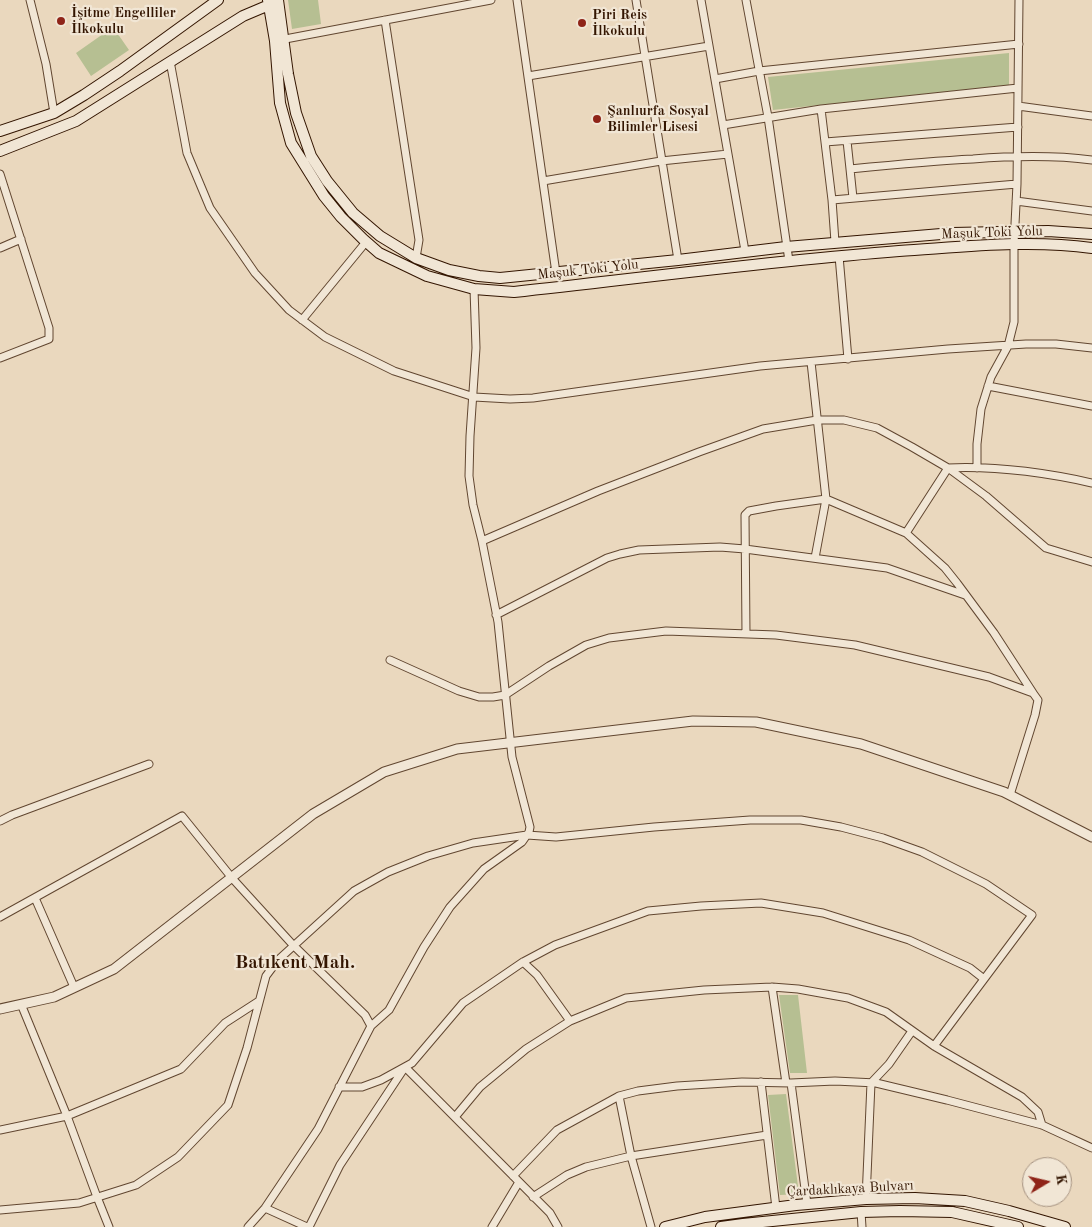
<!DOCTYPE html>
<meta charset="utf-8">
<style>
body{margin:0}
#map{position:relative;width:1092px;height:1227px;overflow:hidden;background:#ead8be;font-family:"Old Standard TT",serif}
canvas{display:block}
.north{position:absolute;left:1022px;top:1157px;width:50px;height:50px;box-sizing:border-box;background:#f1e6d5;border:1px solid #a59280;border-radius:50%;rotate:81deg;font-size:14px;font-weight:700;line-height:20px;text-align:center;color:#331501}
.north::after{content:'';display:block;margin:auto;width:18px;height:22px;background:#8f2418;clip-path:polygon(50% 0,100% 100%,50% 72%,0 100%)}
</style>
<div id="map">
<canvas width="1092" height="1227"></canvas>
<div class="north">K</div>
</div>
<script>
const g = document.querySelector('canvas').getContext('2d');
g.lineJoin = 'round';
function fill(path, color) { g.fillStyle = color; g.fill(path, 'evenodd'); }
function trace(path, color, width, dash) { g.strokeStyle = color; g.lineWidth = width; g.lineCap = dash ? 'butt' : 'round'; g.setLineDash(dash || []); g.stroke(path); }
function label(font, color, halo, rows, align = 'center') {
  g.font = font + ' "Old Standard TT",serif'; g.lineWidth = 4.5; g.setLineDash([]); g.textBaseline = 'middle'; g.strokeStyle = halo; g.fillStyle = color; for (const [text, x, y, turn = 0] of rows) {
    g.save(); g.translate(x, y); g.rotate((+turn || 0) * Math.PI / 180); g.textAlign = isNaN(turn) ? turn : align; if (halo) g.strokeText(text, 0, 0); g.fillText(text, 0, 0); g.restore();
  }
}
fill(new Path2D(`
 M 288,0 L 318,0 L 321,24 L 292,29 Z
 M 113,27 L 129,50 L 91,76 L 76,53 Z
 M 1009,53 L 1009,85 L 773,110 L 768,77 Z
 M 779,995 L 798,995 L 807,1073 L 790,1073 Z
 M 786,1094 L 799,1194 L 780,1195 L 768,1095 Z`), '#b6bf92');
const minor = new Path2D(`
 M 30,0 L 46,64 L 54,113
 M 517,0 L 556,273
 M 636,0 L 678,260
 M 701,0 L 745,251
 M 746,0 L 768,117 L 789,261
 M 385,20 L 419,240 L 416,258
 M 280,40 L 491,0
 M 170,61 L 187,153 L 210,208 L 255,273 L 289,310 L 325,337 L 394,371 L 474,397 L 510,399 L 533,398 L 760,366 L 948,349 L 1026,344 L 1056,344 L 1092,348
 M 528,76 L 709,46
 M 715,79 L 759,71 L 1019,44
 M 1018,106 L 1092,116
 M 821,109 L 832,200 L 835,242
 M 723,125 L 821,109 L 1018,88
 M 847,141 L 850,169 C 891,165 932,161 973,159 C 1013,156 1053,155 1092,160
 M 825,142 L 1018,127
 M 850,169 L 853,198
 M 0,174 L 49,328 L 49,339 L 0,358
 M 543,181 L 661,161 L 728,154
 M 832,200 L 1017,184
 M 1016,201 L 1092,211
 M 0,248 L 21,239
 M 839,256 L 848,359
 M 302,320 L 366,242
 M 811,362 L 826,499 L 815,558
 M 988,386 L 1092,406
 M 977,468 L 977,444 L 981,409 L 991,377 L 1008,346 L 1014,322 L 1014,244 L 1017,184 L 1019,0
 M 906,533 L 948,468 C 994,466 1047,473 1092,483
 M 482,541 L 598,491 L 699,452 L 763,429 L 817,420 L 844,420 L 877,428 L 912,447 L 948,468 L 986,496 L 1046,548 L 1092,562
 M 496,615 L 607,558 L 620,554 L 639,550 L 720,547 L 745,549 L 887,568 L 965,595
 M 746,634 L 745,515 L 749,511 L 776,506 L 826,499 L 906,533 L 945,568 L 957,583 L 994,633 L 1033,693
 M 390,660 L 459,691 L 479,697 L 493,697 L 505,695 L 549,666 L 586,645 L 609,638 L 666,631 L 776,635 L 855,645 L 989,677 L 1033,693 L 1038,700 L 1035,715 L 1010,795
 M 0,821 L 12,815 L 149,764
 M 35,898 L 74,987
 M 0,917 L 182,816 L 232,878 L 293,945 L 365,1015 L 371,1026
 M 523,962 L 537,975 L 570,1021
 M 772,987 L 786,1083
 M 21,1004 L 67,1116 L 97,1197 L 109,1227
 M 761,1082 L 776,1208
 M 791,1083 L 807,1204
 M 339,1087 L 362,1087 L 381,1080 L 412,1063 L 463,1003 L 523,962 L 555,945 L 648,911 L 701,906 L 761,903 L 823,913 L 909,940 L 970,968 L 984,979
 M 619,1096 L 631,1156 L 651,1227
 M 455,1117 L 480,1087 L 526,1049 L 570,1021 L 626,998 L 704,990 L 772,987 L 798,989 L 848,998 L 886,1012 L 934,1046 L 1022,1097 L 1038,1112 L 1042,1125
 M 0,1130 L 67,1116 L 181,1069 L 225,1023 L 259,1001
 M 513,1176 L 557,1130 L 619,1096 L 638,1091 L 677,1086 L 742,1082 L 791,1083 L 835,1081 L 876,1083 L 947,1100 L 1042,1125 L 1092,1148
 M 533,1197 L 567,1175 L 586,1167 L 631,1156 L 767,1135
 M 866,1199 L 871,1083 L 889,1064 L 912,1031
 M 265,1208 L 307,1227
 M 0,1210 L 79,1203 L 136,1185 L 178,1157 L 228,1105 L 247,1048 L 266,976 L 278,960 L 354,891 L 388,872 L 428,856 L 473,843 L 527,835 L 556,837 L 654,827 L 750,820 L 801,820 L 841,827 L 883,838 L 922,852 L 986,884 L 1032,915 L 934,1046
 M 861,1212 L 862,1227
 M 248,1227 L 265,1208 L 318,1129 L 371,1026 L 389,1010 L 424,947 L 450,907 L 484,869 L 522,842 L 529,832 L 530,827 L 512,757 L 498,622 L 482,541 L 473,505 L 469,476 L 470,436 L 476,348 L 474,289
 M 309,1227 L 340,1165 L 405,1067 L 550,1213 L 558,1227
 M 492,1227 L 519,1182`);
const tertiary = new Path2D(`
 M 0,1009 L 54,997 L 114,969 L 313,814 L 384,772 L 457,749 L 693,721 L 756,722 L 861,744 L 1004,792 L 1092,837`);
const secondary = new Path2D(`
 M 268,0 L 275,41 L 280,103 L 291,143 L 324,196 L 341,217 L 363,239 L 379,253 L 427,276 L 474,289 L 514,292 C 642,278 770,261 899,251 C 963,247 1028,239 1092,248
 M 278,0 L 288,74 L 296,113 L 311,156 L 327,181 L 353,213 L 380,236 L 416,258 L 449,270 L 479,276 L 500,278 L 678,260 L 786,247 L 953,233 L 1048,231 L 1092,234
 M 0,131 L 54,113 L 84,95 L 120,71 L 218,0
 M 0,151 L 76,121 L 243,16 L 269,5 L 273,0
 M 665,1227 L 705,1217 L 796,1205 L 866,1199 L 915,1198 L 965,1201 L 1009,1211 L 1065,1227
 M 721,1227 L 743,1224 L 861,1212 L 900,1211 L 952,1212 L 1018,1227`);
trace(minor, '#614630', 9);
trace(tertiary, '#614630', 11);
trace(secondary, '#331501', 12);
trace(minor, '#f1e6d5', 7);
trace(tertiary, '#f1e6d5', 9);
trace(secondary, '#f1e6d5', 10);
for (const [x, y, r, color] of [
 [61,21,5,"#8f2418"],
 [582,23,5,"#8f2418"],
 [597,119,5,"#8f2418"]
]) { const dot = new Path2D(); dot.arc(x, y, r, 0, 2 * Math.PI); g.fillStyle = color; g.fill(dot); trace(dot, '#f1e6d5', 2); }
label('bold 14px', '#331501', '#f1e6d5', [
 ["İşitme Engelliler",71,13],
 ["İlkokulu",71,29],
 ["Piri Reis",592,15],
 ["İlkokulu",592,31],
 ["Şanlıurfa Sosyal",607,111],
 ["Bilimler Lisesi",607,127]
], 'left');
label('14px', '#331501', '#f1e6d5', [
 ["Maşuk Toki Yolu",992,233,-2],
 ["Maşuk Toki Yolu",588,270,-6],
 ["Çardaklıkaya Bulvarı",850,1189,-3]
]);
label('bold 19px', '#331501', '#f1e6d5', [
 ["Batıkent Mah.",295,963]
]);
</script>
